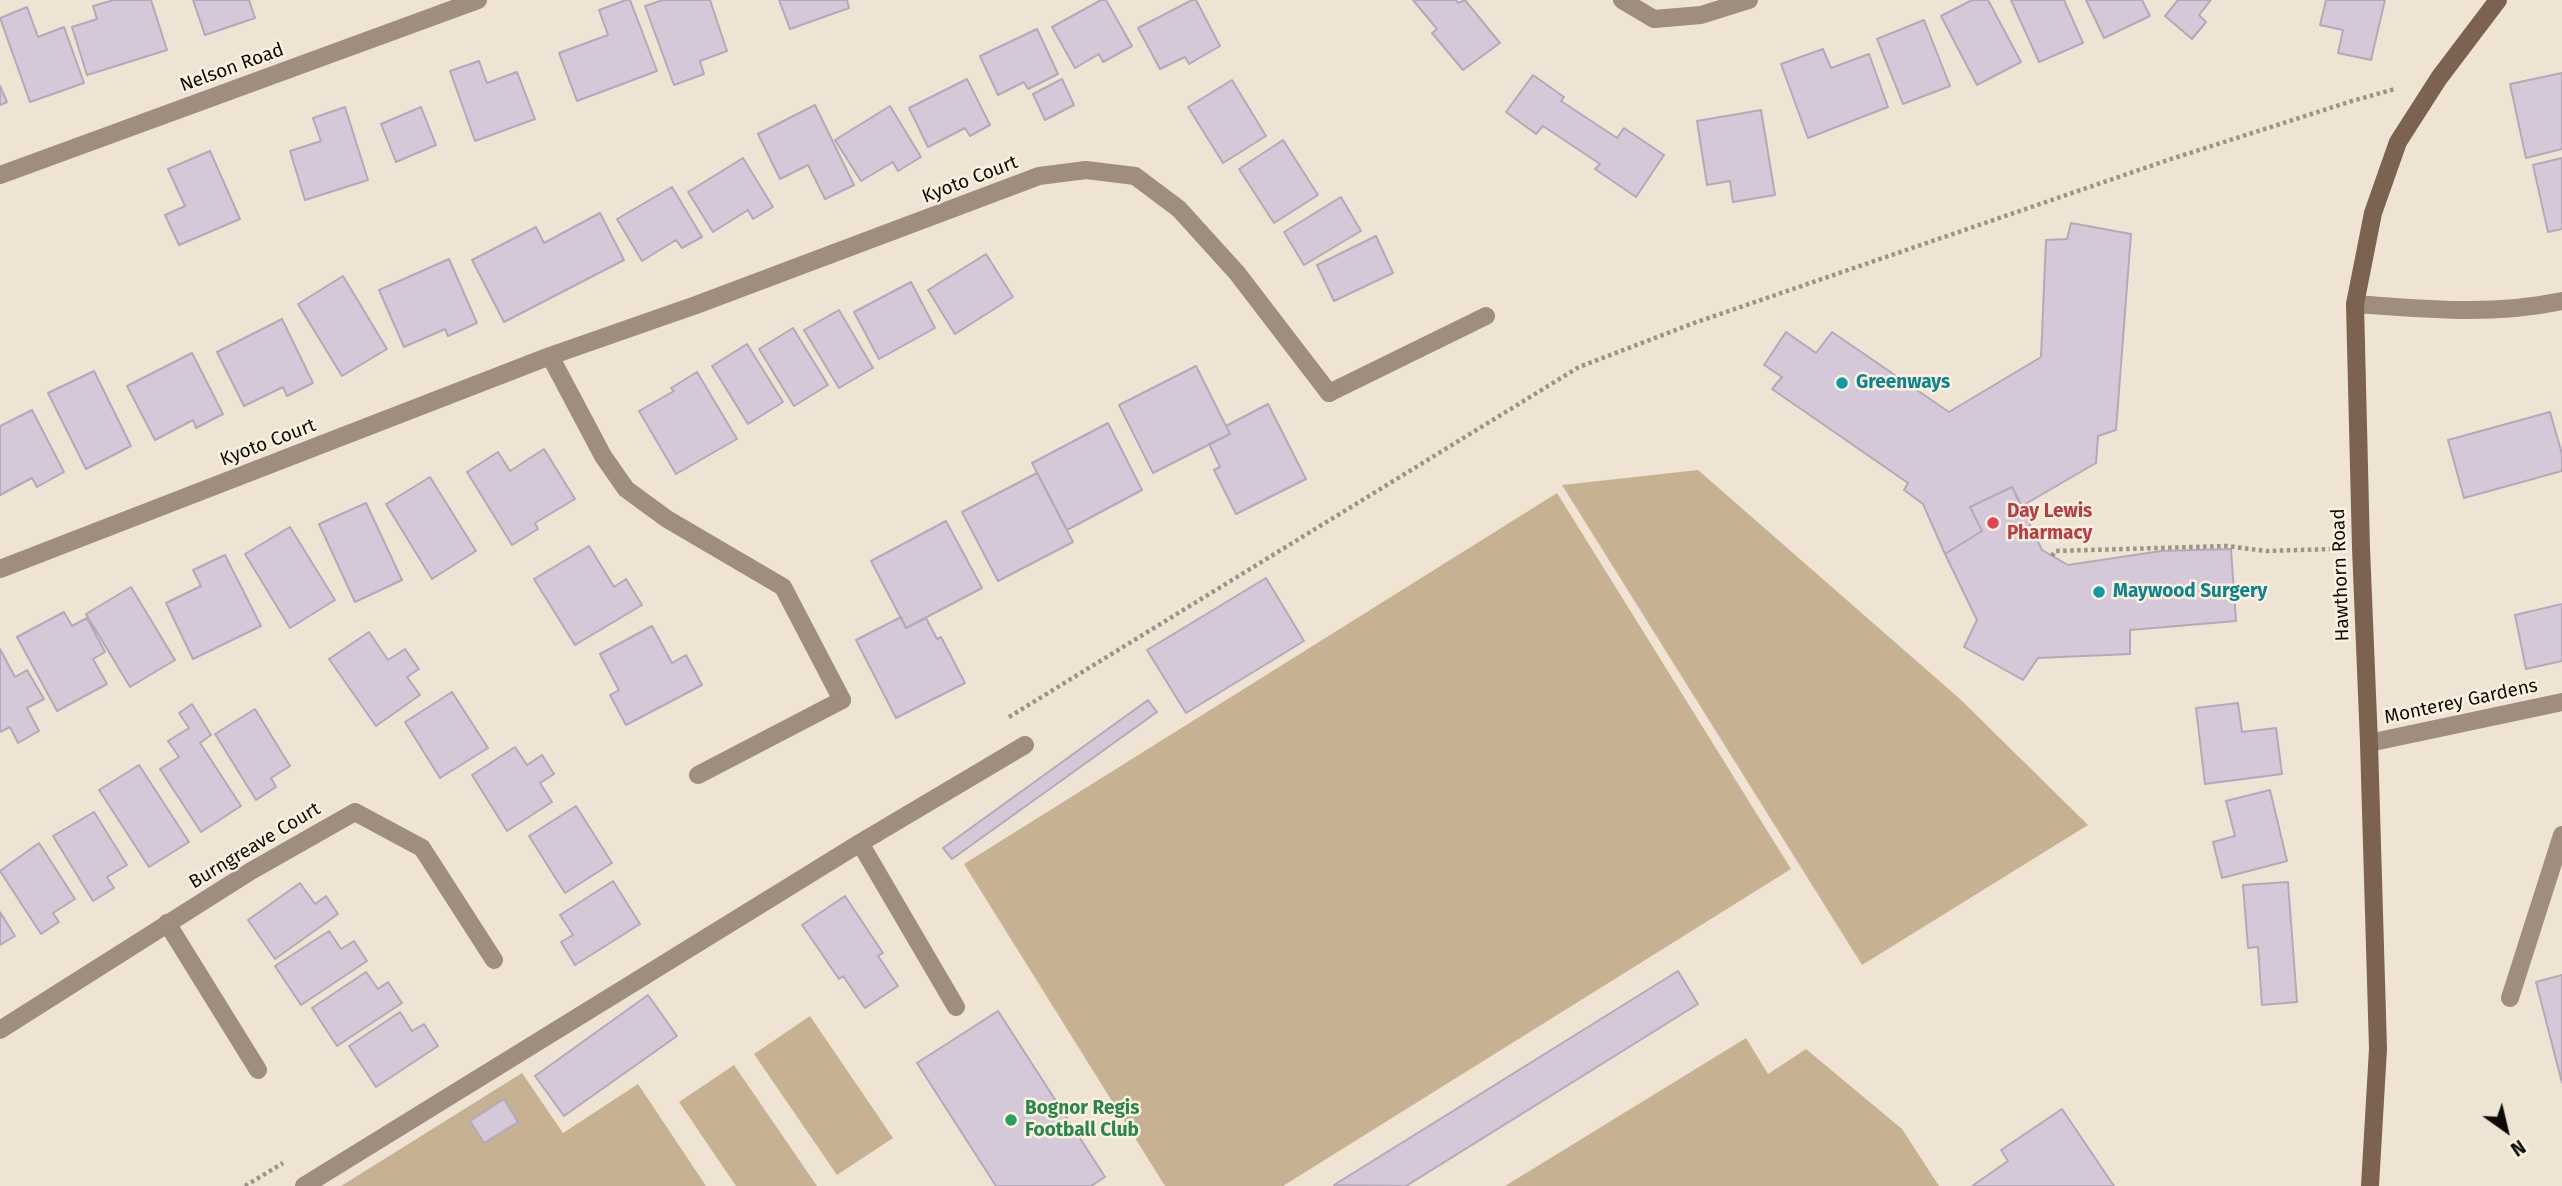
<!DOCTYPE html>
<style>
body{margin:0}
#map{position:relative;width:2562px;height:1186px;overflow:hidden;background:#efe4d3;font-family:"Fira Sans",sans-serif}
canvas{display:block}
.north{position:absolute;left:2471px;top:1095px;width:70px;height:70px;-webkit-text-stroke:5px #fdf2e0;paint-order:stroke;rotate:146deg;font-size:19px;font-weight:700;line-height:28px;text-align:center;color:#0e0b06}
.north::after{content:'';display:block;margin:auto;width:24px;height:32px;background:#0e0b06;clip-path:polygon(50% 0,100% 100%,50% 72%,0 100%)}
</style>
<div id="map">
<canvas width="2562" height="1186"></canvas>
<div class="north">N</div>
</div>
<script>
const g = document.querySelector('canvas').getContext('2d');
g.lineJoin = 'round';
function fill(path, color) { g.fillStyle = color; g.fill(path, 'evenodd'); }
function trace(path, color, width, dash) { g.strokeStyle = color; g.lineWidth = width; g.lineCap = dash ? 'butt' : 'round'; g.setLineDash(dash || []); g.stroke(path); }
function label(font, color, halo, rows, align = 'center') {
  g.font = font + ' "Fira Sans",sans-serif'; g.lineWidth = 5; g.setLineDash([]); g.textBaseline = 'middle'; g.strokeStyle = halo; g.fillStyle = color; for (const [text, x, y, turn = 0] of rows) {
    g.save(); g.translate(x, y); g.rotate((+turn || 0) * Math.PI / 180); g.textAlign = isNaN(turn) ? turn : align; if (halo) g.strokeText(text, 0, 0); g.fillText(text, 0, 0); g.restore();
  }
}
fill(new Path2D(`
 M 1698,470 L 1960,699 L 2088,825 L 1862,965 L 1562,485 Z
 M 1557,493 L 1791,869 L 1283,1186 L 1165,1186 L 964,864 Z
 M 810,1016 L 893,1138 L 837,1175 L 754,1054 Z
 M 1746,1038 L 1768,1074 L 1806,1049 L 1902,1129 L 1939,1186 L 1505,1186 Z
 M 734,1065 L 817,1186 L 736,1186 L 679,1102 Z
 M 522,1073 L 563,1133 L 638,1084 L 706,1186 L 341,1186 Z`), '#c6b293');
const building = new Path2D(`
 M 114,0 L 151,0 L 167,50 L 87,75 L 72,27 L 97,19 L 93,6 Z
 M 193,0 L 249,0 L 255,18 L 205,35 Z
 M 626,0 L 630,0 L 657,71 L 577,101 L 559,53 L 608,35 L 599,10 Z
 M 663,0 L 710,0 L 727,51 L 700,61 L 704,74 L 674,85 L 645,6 Z
 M 779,0 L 847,0 L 849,8 L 790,29 Z
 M 1101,0 L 1106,0 L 1132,46 L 1103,62 L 1099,54 L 1075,68 L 1052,27 Z
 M 1192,0 L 1196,0 L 1220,46 L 1189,64 L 1185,57 L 1160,69 L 1138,28 Z
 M 1413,0 L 1456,0 L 1458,3 L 1465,0 L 1500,43 L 1463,70 L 1432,33 L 1437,29 Z
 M 1972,0 L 1988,0 L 2021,62 L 1977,85 L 1941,16 Z
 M 2011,0 L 2064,0 L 2083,43 L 2039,62 Z
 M 2086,0 L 2142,0 L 2150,16 L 2104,38 Z
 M 2178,0 L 2211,0 L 2199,15 L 2206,22 L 2192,39 L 2165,16 Z
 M 2326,0 L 2385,0 L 2371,60 L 2338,53 L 2343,30 L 2320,25 Z
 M 27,7 L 38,37 L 64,27 L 84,83 L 30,102 L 0,18 Z
 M 1924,20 L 1950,86 L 1903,104 L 1877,39 Z
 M 1037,29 L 1058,74 L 1028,89 L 1024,82 L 998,95 L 980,56 Z
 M 1823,49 L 1831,68 L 1869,54 L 1888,107 L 1808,138 L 1781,64 Z
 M 479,61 L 487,83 L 517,72 L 535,119 L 475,141 L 450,71 Z
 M 2562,73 L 2562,149 L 2526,158 L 2510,84 Z
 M 1533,75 L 1564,97 L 1561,101 L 1617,138 L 1624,128 L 1664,155 L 1636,197 L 1595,169 L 1600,164 L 1543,126 L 1536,134 L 1506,112 Z
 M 967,79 L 990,125 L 970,136 L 965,128 L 928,147 L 909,108 Z
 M 1062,79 L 1074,105 L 1045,120 L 1033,94 Z
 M 1232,80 L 1266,136 L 1223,163 L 1188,107 Z
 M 0,86 L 7,102 L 0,105 Z
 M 815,105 L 854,185 L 825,199 L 808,165 L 780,179 L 758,134 Z
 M 890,106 L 921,157 L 898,171 L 893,162 L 861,181 L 835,140 Z
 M 345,107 L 368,180 L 305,200 L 290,151 L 321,141 L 313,118 Z
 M 421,107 L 436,145 L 396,162 L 381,124 Z
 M 1761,110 L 1775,195 L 1733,202 L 1730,181 L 1707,185 L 1697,121 Z
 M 1283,140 L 1318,195 L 1274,223 L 1239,169 Z
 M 210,151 L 240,219 L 179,245 L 165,215 L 185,206 L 168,169 Z
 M 743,158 L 773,207 L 753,219 L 748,210 L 713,232 L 688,192 Z
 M 2562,158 L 2562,229 L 2548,232 L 2533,165 Z
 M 672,187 L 702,237 L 682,248 L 676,240 L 642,261 L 617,219 Z
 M 1341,197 L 1361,231 L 1304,265 L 1284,232 Z
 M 600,213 L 624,260 L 504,322 L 472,260 L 536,227 L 544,243 Z
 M 2071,223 L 2131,234 L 2116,430 L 2098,436 L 2096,463 L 2022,506 L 2012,487 L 1970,507 L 1982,531 L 1945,554 L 1923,504 L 1904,490 L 1908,483 L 1772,389 L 1782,377 L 1764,365 L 1786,332 L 1816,353 L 1832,332 L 1949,412 L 2041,357 L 2046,240 L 2067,239 Z
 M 1376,236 L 1393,273 L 1334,301 L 1317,265 Z
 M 986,254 L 1013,297 L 955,334 L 928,290 Z
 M 449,259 L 477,323 L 448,336 L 445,329 L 404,347 L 379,290 Z
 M 343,276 L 387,349 L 342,376 L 298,304 Z
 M 911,282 L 935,328 L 879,359 L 854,312 Z
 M 839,310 L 873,368 L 839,388 L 804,330 Z
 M 282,319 L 313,383 L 287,396 L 283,387 L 244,406 L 217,352 Z
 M 793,328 L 828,385 L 794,406 L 759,349 Z
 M 747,344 L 783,402 L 748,424 L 712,366 Z
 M 192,353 L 223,414 L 196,428 L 193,420 L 155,440 L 127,386 Z
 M 1196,366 L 1230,434 L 1153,473 L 1119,405 Z
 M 94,371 L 131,446 L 86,469 L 48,393 Z
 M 697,372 L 737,439 L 676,474 L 639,411 L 674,391 L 671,388 Z
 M 1268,404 L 1306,479 L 1236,514 L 1214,470 L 1220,467 L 1209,444 L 1230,434 L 1226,426 Z
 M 32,410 L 64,472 L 37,487 L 32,478 L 0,495 L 0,426 Z
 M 2550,412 L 2562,454 L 2562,471 L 2464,498 L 2448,440 Z
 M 1108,423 L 1142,490 L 1067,530 L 1032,463 Z
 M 544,449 L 575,499 L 535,523 L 538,529 L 512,545 L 467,472 L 498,452 L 510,471 Z
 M 1037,473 L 1073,542 L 998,581 L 962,512 Z
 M 430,477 L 476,551 L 432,579 L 386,504 Z
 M 2012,487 L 2042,550 L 2068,565 L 2161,551 L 2231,549 L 2236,621 L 2130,630 L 2130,654 L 2038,658 L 2023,680 L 1964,647 L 1977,620 L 1945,554 L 1982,531 L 1970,507 Z
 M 366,503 L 402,580 L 355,602 L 319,524 Z
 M 946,521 L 982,588 L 906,628 L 871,561 Z
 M 290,527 L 335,600 L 290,628 L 245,554 Z
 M 589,546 L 614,587 L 626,579 L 642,605 L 575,645 L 534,579 Z
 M 225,555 L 261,626 L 193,659 L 166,603 L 201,586 L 193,570 Z
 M 1266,578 L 1304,641 L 1186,713 L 1147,650 Z
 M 131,587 L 175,660 L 130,687 L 86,614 Z
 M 2562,604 L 2562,661 L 2526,669 L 2515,615 Z
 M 64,612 L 72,626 L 87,618 L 105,652 L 93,659 L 107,684 L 57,711 L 17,637 Z
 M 901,617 L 906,628 L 926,618 L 937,639 L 941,637 L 965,683 L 896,718 L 856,640 Z
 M 652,626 L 672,663 L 686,655 L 702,685 L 626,725 L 610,695 L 619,690 L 600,654 Z
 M 369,632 L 388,660 L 405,649 L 419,669 L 407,677 L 420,695 L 376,726 L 329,659 Z
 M 0,649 L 15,677 L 27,670 L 44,699 L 27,708 L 39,731 L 18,743 L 10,727 L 0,732 Z
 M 452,692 L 488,748 L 440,778 L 405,722 Z
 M 1148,700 L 1157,712 L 952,859 L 943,848 Z
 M 2238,703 L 2242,732 L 2276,728 L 2282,774 L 2205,784 L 2196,708 Z
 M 192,704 L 211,735 L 200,743 L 241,806 L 201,832 L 160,769 L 179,757 L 168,741 L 189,728 L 179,713 Z
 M 255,709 L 290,766 L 271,778 L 276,787 L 256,800 L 215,734 Z
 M 515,747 L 527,765 L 542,755 L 554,774 L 540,783 L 552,802 L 507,831 L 472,775 Z
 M 139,765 L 189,842 L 149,867 L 99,790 Z
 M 2270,790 L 2287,861 L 2222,878 L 2213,842 L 2235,836 L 2226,801 Z
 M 576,806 L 612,863 L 565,893 L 529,836 Z
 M 94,812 L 127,865 L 107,877 L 114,888 L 93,901 L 53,836 Z
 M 39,843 L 75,899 L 53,913 L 59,922 L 41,934 L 0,871 Z
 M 613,881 L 640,924 L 575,965 L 561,942 L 573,935 L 560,915 Z
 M 2288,882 L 2297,1002 L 2262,1005 L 2258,947 L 2248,948 L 2243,885 Z
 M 300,883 L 315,904 L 326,896 L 338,914 L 275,959 L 248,920 Z
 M 845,896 L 883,953 L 878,956 L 898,986 L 865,1008 L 843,976 L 839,979 L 802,925 Z
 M 0,912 L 15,936 L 0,945 Z
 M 329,931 L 341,949 L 354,941 L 367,961 L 301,1005 L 275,966 Z
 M 1678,971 L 1698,1004 L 1406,1186 L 1334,1185 Z
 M 366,972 L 378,989 L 388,982 L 402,1003 L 337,1046 L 312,1008 Z
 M 2562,975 L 2562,1083 L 2536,982 Z
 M 648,995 L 677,1036 L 564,1116 L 535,1076 Z
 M 998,1011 L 1105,1177 L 1091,1186 L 996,1186 L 917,1063 Z
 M 400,1012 L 412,1031 L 424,1024 L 438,1046 L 376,1087 L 349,1046 Z
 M 504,1099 L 518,1122 L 484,1143 L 470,1121 Z
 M 2062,1109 L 2114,1186 L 1972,1186 L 2008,1161 L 2001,1150 Z`);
fill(building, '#d4c8d9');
trace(building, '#b4a9b8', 2);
trace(new Path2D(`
 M 2052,556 L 2055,551 L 2227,546 L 2266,551 L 2332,549
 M 1009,717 L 1579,367 L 1694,323 L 2168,160 L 2352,101 L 2395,89
 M 245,1186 L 283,1163`), '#9c9387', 4.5, [3.5, 3.5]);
trace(new Path2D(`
 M 1329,393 L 1486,316
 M 698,775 L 842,700
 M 860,843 L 956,1007
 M 167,923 L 258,1070
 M 304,1186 L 860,843 L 1025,745`), '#9f8d80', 18);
trace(new Path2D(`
 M 1622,0 L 1654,19 L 1701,15 L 1749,0
 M 0,175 L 478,0
 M 2355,304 C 2427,309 2490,316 2562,301
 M 550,356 L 603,456 L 626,489 L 667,519 L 783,587 L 842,700
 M 0,569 L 550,356 L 696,305 L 1039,176 L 1086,170 L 1135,176 L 1179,209 L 1237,273 L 1329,393
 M 2369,743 L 2562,702
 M 2510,998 L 2562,835
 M 0,1030 L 251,871 L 355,812 L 422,848 L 494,960`), '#9f8d80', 18);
trace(new Path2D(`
 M 2370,1186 L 2378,1049 L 2369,743 L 2361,548 L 2355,304 L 2373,213 L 2398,142 L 2439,78 L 2498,0`), '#7c6251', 18);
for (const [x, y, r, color] of [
 [1842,383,7,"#0f9aa8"],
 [1993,523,7,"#e0444e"],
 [2099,592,7,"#0f9aa8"],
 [1011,1120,7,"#2e9e5b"]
]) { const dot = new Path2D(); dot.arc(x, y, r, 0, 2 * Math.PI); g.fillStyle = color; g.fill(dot); trace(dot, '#fdf2e0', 2.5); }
label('19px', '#0e0b06', '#fdf2e0', [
 ["Nelson Road",232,68,-20],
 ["Kyoto Court",970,180,-21],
 ["Kyoto Court",268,443,-21],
 ["Hawthorn Road",2341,575,-92],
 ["Monterey Gardens",2461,702,-12],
 ["Burngreave Court",255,846,-31]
]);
label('bold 19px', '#0d838f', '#fdf2e0', [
 ["Greenways",1856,383],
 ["Maywood Surgery",2113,592]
], 'left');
label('bold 19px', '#be3a42', '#fdf2e0', [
 ["Day Lewis",2007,512],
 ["Pharmacy",2007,534]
], 'left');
label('bold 19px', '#27864d', '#fdf2e0', [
 ["Bognor Regis",1025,1109],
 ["Football Club",1025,1131]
], 'left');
</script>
